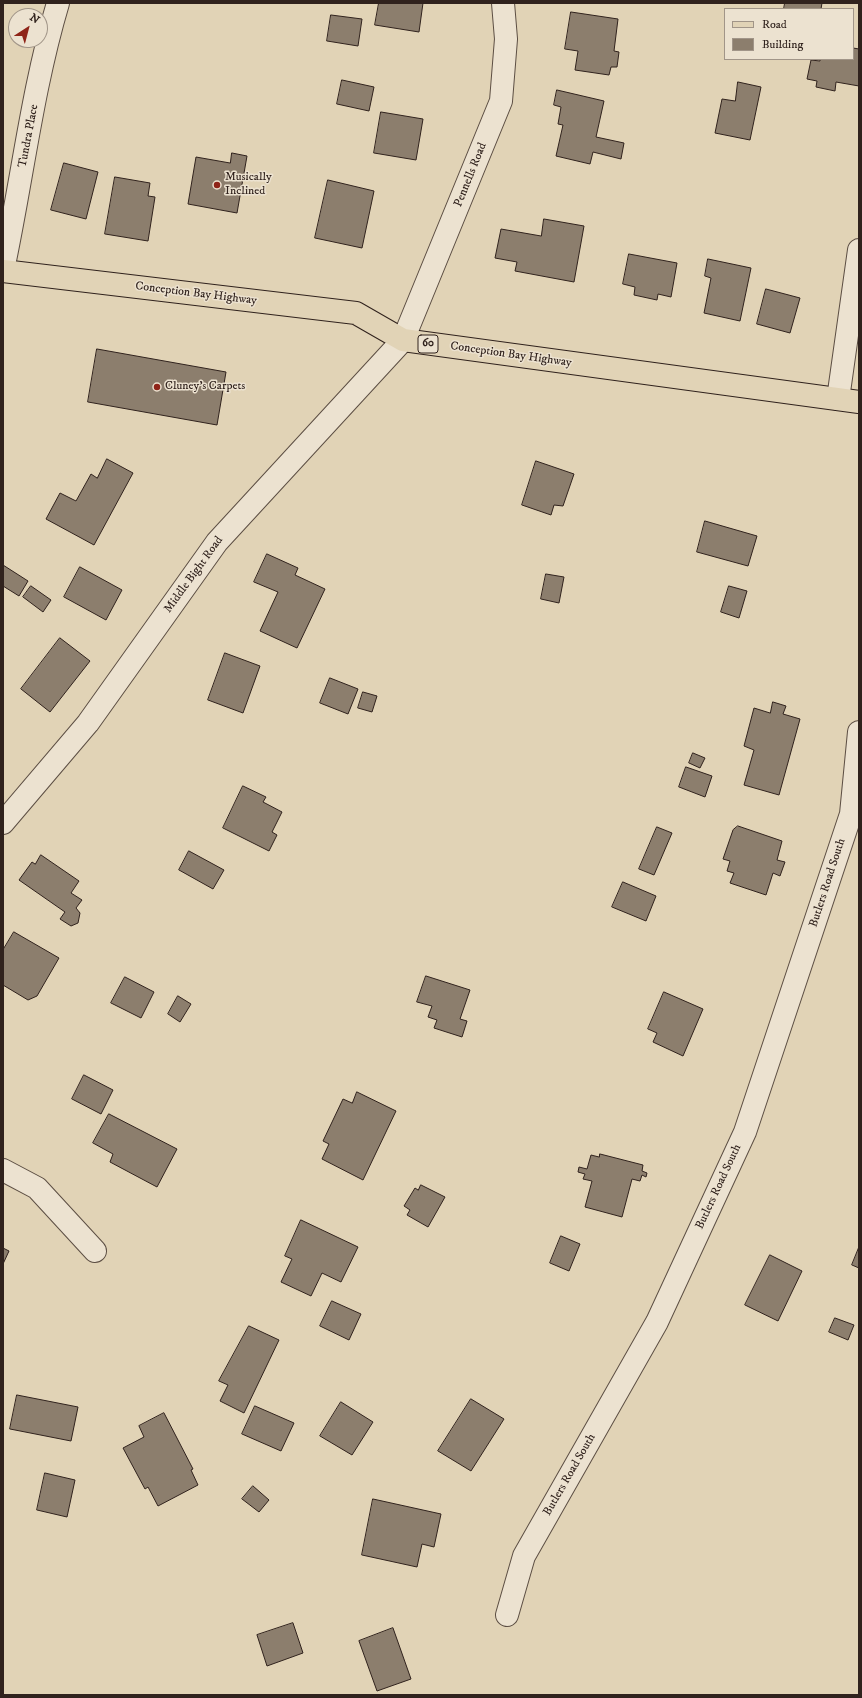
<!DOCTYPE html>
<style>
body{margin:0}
#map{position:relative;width:862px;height:1698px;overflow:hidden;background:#e1d3b6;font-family:"IM FELL DW Pica",serif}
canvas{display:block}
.frame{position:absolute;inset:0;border:4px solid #30221d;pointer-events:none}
.legend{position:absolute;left:724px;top:8px;width:130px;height:52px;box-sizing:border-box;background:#ece2d0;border:1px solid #a19588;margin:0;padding:5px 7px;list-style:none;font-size:12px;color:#30221d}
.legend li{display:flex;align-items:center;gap:8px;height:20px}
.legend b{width:20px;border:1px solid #a19588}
.north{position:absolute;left:8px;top:8px;width:40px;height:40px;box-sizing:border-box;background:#ece2d0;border:1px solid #a19588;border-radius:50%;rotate:36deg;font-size:11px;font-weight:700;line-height:16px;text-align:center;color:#30221d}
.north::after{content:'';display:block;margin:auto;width:14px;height:18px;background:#8f2418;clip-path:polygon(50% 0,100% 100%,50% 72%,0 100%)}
</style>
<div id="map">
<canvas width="862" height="1698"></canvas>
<div class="frame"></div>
<ul class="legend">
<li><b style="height:5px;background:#e1d3b6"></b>Road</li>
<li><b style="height:11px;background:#8c7e6d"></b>Building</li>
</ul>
<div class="north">N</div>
</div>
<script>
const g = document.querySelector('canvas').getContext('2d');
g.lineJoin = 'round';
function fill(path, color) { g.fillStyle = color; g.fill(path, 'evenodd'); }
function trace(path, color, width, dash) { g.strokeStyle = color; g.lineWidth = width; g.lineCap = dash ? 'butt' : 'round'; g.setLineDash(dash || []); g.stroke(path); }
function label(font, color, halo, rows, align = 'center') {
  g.font = font + ' "IM FELL DW Pica",serif'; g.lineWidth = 3; g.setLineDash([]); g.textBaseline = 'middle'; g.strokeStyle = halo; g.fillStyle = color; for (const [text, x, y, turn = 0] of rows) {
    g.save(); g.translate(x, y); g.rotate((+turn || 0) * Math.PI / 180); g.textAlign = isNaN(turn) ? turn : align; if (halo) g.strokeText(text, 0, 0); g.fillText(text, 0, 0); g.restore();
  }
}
const building = new Path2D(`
 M 379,3 L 423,3 L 419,32 L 375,25 Z
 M 785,3 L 822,3 L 821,9 L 784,9 Z
 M 571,12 L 618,19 L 614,51 L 619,52 L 617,67 L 611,67 L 609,75 L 575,70 L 578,51 L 565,49 Z
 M 331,15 L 362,19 L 358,46 L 327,41 Z
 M 853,48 L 859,49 L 859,86 L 836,82 L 835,91 L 816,87 L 817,81 L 807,79 L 811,60 L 820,61 L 820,59 L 853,59 Z
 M 342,80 L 374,87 L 369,111 L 337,104 Z
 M 738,82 L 761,87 L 750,140 L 715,133 L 722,99 L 735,101 Z
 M 557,90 L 604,101 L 596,137 L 624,143 L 621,159 L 593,152 L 590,164 L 556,156 L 563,125 L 558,124 L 561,107 L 554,105 Z
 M 381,112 L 423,119 L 416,160 L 374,153 Z
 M 232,153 L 247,156 L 237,213 L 188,204 L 196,157 L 230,163 Z
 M 64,163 L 98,172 L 86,219 L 51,210 Z
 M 115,177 L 150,183 L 148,196 L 155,197 L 148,241 L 105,234 Z
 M 328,180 L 374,191 L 362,248 L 315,238 Z
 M 544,219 L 584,226 L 574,282 L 515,271 L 517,262 L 495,258 L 501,229 L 541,236 Z
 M 629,254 L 677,263 L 671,297 L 658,294 L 657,300 L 634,295 L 635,287 L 623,284 Z
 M 708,259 L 751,268 L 740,321 L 704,313 L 711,278 L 705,276 Z
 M 766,289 L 800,298 L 790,333 L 757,324 Z
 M 97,349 L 226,372 L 217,425 L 88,402 Z
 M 107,459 L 133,473 L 94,545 L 46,519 L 60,493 L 76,501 L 91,474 L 97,478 Z
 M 536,461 L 574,474 L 563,506 L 554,505 L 551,515 L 522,505 Z
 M 705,521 L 757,536 L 748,566 L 697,552 Z
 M 267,554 L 298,568 L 295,575 L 325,589 L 297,648 L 260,631 L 278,592 L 254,582 Z
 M 3,565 L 28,581 L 19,596 L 3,586 Z
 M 80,567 L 122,590 L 106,620 L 64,597 Z
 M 546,574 L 564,577 L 559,603 L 541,599 Z
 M 31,586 L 51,600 L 43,612 L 23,597 Z
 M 729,586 L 747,591 L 739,618 L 721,612 Z
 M 60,638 L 90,661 L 50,712 L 21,689 Z
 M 225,653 L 260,666 L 243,713 L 208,700 Z
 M 330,678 L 358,689 L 348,714 L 320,703 Z
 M 363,692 L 377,696 L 372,712 L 358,708 Z
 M 773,702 L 786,706 L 783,714 L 800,719 L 779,795 L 744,785 L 754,750 L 744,746 L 754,708 L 770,713 Z
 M 693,753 L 705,758 L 700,768 L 689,763 Z
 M 686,767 L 712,776 L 705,797 L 679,787 Z
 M 243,786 L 266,797 L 263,802 L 282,812 L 272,832 L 277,835 L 269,851 L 223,828 Z
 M 738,826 L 782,841 L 777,860 L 785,862 L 780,876 L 773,873 L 766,895 L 730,883 L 734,873 L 727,871 L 730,861 L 723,859 L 733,830 Z
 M 657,827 L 672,833 L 654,875 L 639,869 Z
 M 189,851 L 224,870 L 213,889 L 179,870 Z
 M 41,855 L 79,881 L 71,893 L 82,900 L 76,908 L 80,913 L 78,923 L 71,926 L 60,919 L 65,912 L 19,880 L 32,862 L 35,864 Z
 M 623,882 L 656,896 L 646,921 L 612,907 Z
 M 14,932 L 59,958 L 37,996 L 28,1000 L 3,985 L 3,950 Z
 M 426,976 L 470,990 L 460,1019 L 467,1021 L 462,1037 L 434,1028 L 437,1020 L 428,1017 L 432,1006 L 417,1002 Z
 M 125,977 L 154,992 L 141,1018 L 111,1003 Z
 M 664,992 L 703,1009 L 683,1056 L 653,1042 L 657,1033 L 648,1029 Z
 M 178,996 L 191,1004 L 180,1022 L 168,1014 Z
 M 84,1075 L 113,1090 L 101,1114 L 72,1099 Z
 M 357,1092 L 396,1111 L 363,1180 L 322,1159 L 329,1144 L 323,1141 L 343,1099 L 352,1103 Z
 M 109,1114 L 177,1149 L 157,1187 L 110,1162 L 113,1154 L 93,1143 Z
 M 600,1154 L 643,1165 L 642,1171 L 647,1173 L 646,1177 L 642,1175 L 640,1181 L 632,1179 L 622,1217 L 585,1207 L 592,1181 L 583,1179 L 585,1174 L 578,1172 L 579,1167 L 587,1169 L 591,1155 L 599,1157 Z
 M 421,1185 L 445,1197 L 428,1227 L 407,1215 L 410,1210 L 404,1206 L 415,1188 L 418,1190 Z
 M 301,1220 L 358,1247 L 341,1282 L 322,1273 L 311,1296 L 281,1282 L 292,1259 L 285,1256 Z
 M 561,1236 L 580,1244 L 569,1271 L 550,1263 Z
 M 859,1247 L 859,1268 L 852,1265 Z
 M 3,1248 L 9,1251 L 3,1264 Z
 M 770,1255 L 802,1271 L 778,1321 L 745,1305 Z
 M 332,1301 L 361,1314 L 349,1340 L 320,1326 Z
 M 835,1318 L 854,1325 L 848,1340 L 829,1332 Z
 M 249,1326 L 279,1340 L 244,1413 L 220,1401 L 228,1385 L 219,1381 Z
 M 17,1395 L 78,1407 L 71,1441 L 10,1429 Z
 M 471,1399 L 504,1419 L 471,1471 L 438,1451 Z
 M 341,1402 L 373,1422 L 352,1455 L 320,1436 Z
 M 255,1406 L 294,1423 L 281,1451 L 242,1434 Z
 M 164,1413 L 193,1469 L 191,1470 L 198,1485 L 158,1506 L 148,1487 L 145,1489 L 123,1448 L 144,1437 L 139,1426 Z
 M 45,1473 L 75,1480 L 67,1517 L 37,1510 Z
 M 253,1486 L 269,1500 L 259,1512 L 242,1499 Z
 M 373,1499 L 441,1514 L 434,1547 L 422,1544 L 417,1567 L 362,1555 Z
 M 293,1623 L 303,1653 L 267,1666 L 257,1635 Z
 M 393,1628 L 411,1679 L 377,1691 L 359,1641 Z`);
fill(building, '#8c7e6d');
trace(building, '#30221d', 1);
const minor = new Path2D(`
 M 3,270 C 22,181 32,90 58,3
 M 838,399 L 859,250
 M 3,823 L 88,723 L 217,542 L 403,340 L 501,101 L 506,39 L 503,3
 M 3,1170 L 37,1188 L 95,1251
 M 507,1615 L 524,1556 L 657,1322 L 745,1132 L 851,814 L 859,732`);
const major = new Path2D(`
 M 3,271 L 356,313 L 403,340 L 859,402`);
trace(minor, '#5c4e43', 24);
trace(major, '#30221d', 24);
trace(minor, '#ece2d0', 22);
trace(major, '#e1d3b6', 22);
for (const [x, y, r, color] of [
 [217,185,4,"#8f2418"],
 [157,387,4,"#8f2418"]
]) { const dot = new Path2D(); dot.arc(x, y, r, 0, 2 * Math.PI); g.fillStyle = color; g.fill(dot); trace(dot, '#ece2d0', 1.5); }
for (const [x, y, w] of [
 [428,344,20]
]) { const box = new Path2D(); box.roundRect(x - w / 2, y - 9, w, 18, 3); g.fillStyle = '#ece2d0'; g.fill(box); trace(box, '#30221d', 1); }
label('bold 11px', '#30221d', null, [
 ["60",428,344]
]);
label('12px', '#30221d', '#ece2d0', [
 ["Tundra Place",29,136,-79],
 ["Pennells Road",471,175,-68],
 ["Conception Bay Highway",196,294,7],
 ["Conception Bay Highway",511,355,8],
 ["Middle Bight Road",194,575,-54],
 ["Butlers Road South",828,883,-72],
 ["Butlers Road South",719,1187,-65],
 ["Butlers Road South",570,1475,-60]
]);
label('12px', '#30221d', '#ece2d0', [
 ["Musically",225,178],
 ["Inclined",225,192],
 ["Cluney's Carpets",165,387]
], 'left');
</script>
